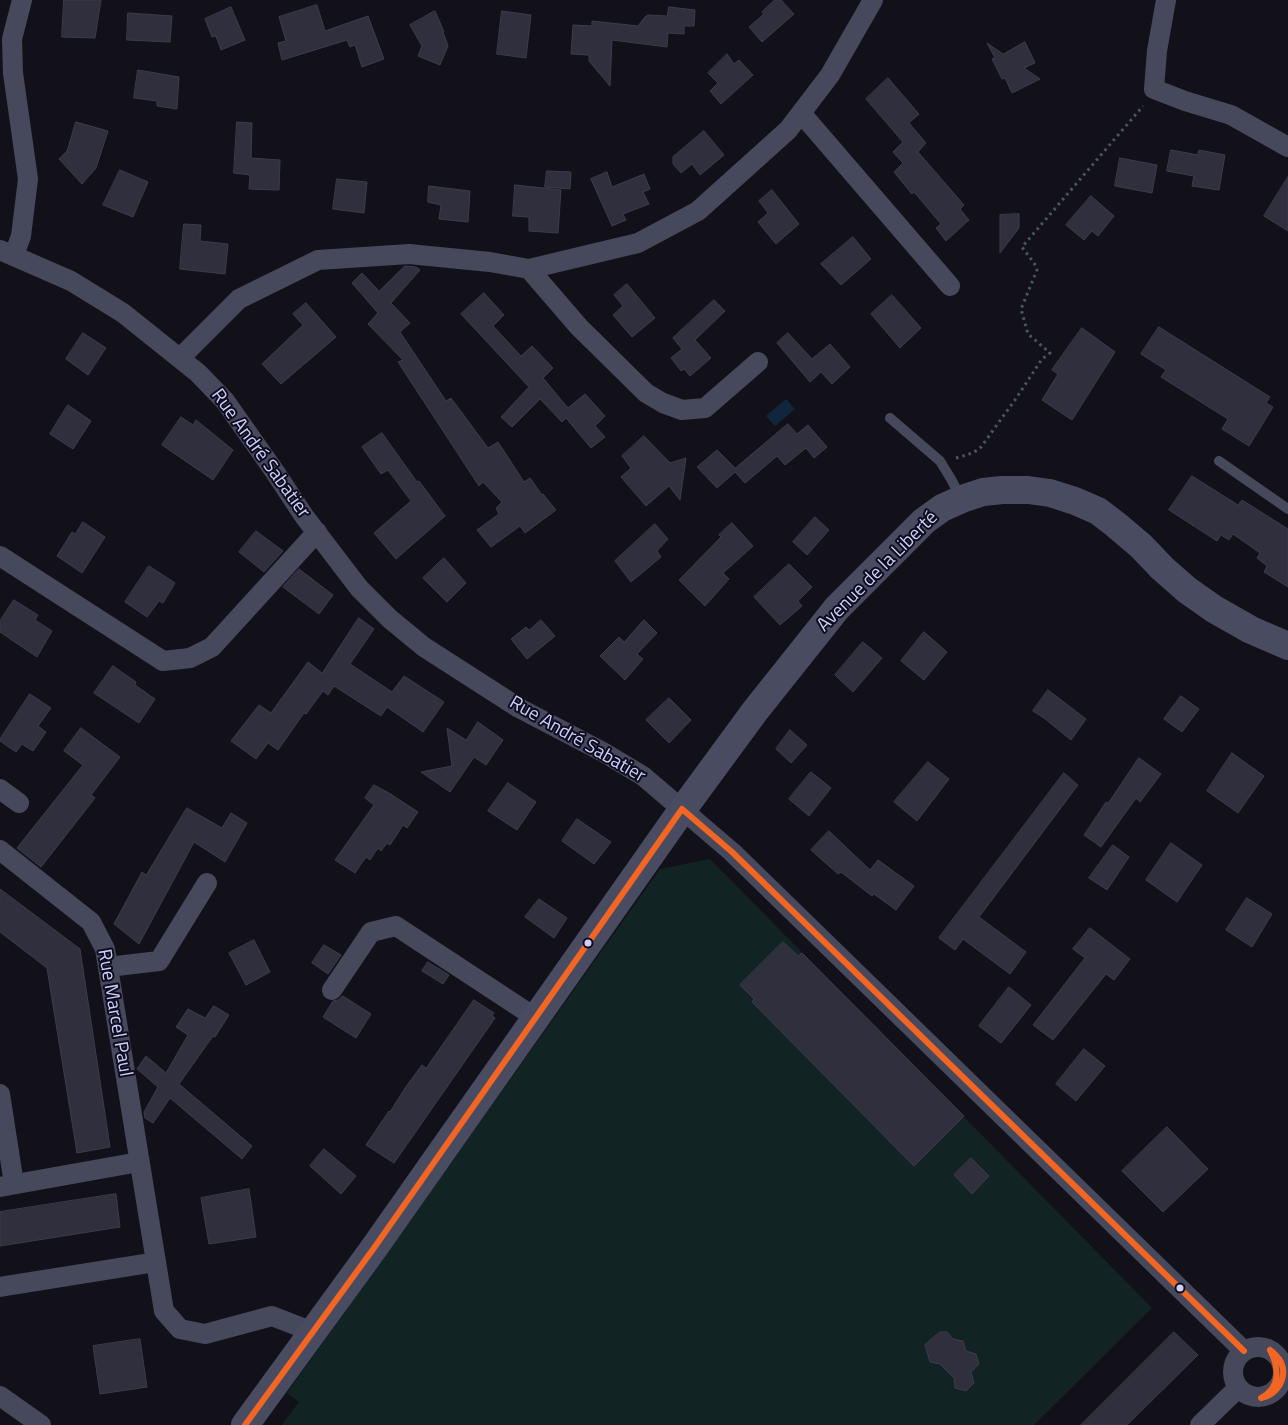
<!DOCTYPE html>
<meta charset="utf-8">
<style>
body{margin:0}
canvas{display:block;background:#12111a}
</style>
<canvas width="1288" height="1425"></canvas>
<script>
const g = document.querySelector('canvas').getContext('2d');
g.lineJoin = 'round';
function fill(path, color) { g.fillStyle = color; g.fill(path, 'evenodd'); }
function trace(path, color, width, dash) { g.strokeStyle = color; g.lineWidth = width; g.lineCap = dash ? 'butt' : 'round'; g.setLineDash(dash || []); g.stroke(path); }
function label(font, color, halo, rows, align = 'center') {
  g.font = font + ' "Titillium Web",sans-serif'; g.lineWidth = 4; g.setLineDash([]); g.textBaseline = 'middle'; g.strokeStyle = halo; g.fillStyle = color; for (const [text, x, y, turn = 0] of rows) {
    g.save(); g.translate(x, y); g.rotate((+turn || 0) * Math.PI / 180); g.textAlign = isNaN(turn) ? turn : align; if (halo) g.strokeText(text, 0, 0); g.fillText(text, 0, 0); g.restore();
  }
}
fill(new Path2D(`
 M 710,859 L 1152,1308 L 1034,1425 L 282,1425 L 299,1402 L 287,1393 L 660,869 Z`), '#112423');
fill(new Path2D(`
 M 786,399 L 795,409 L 775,426 L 766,416 Z`), '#0f263d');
const building = new Path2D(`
 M 64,0 L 101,0 L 95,38 L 62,37 Z
 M 775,0 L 781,0 L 794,14 L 762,42 L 749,27 L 764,14 L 762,12 Z
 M 317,5 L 325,31 L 368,16 L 384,59 L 362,67 L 355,45 L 350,47 L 347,40 L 282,60 L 278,43 L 286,41 L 279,17 Z
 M 231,7 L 245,40 L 221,50 L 216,36 L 212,37 L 205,19 Z
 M 669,7 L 695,10 L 694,26 L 684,26 L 684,34 L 668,33 L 667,47 L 612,40 L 610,86 L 589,61 L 589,55 L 571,54 L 573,25 L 592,26 L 592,21 L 638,26 L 645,17 L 648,15 L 667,16 Z
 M 435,11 L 444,32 L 443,32 L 448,46 L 440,65 L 418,56 L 422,46 L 410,25 Z
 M 502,11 L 531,15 L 526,58 L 497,54 Z
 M 128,13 L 172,16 L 170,42 L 127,40 Z
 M 1025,42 L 1035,63 L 1024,68 L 1040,79 L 1012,93 L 1005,78 L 1002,79 L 992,59 L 995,58 L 987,43 L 1003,54 Z
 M 727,54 L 734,64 L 739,60 L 753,75 L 721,104 L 710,91 L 718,83 L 708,73 Z
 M 138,70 L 179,77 L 177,109 L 157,106 L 157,101 L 134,98 Z
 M 888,78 L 919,114 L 909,123 L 926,143 L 918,152 L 964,205 L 960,209 L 969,220 L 946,241 L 936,228 L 941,224 L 914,192 L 912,194 L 894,172 L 903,163 L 893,152 L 903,142 L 866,99 Z
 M 76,122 L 108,131 L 96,168 L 82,184 L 59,159 L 67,151 Z
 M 237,122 L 252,123 L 251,158 L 280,160 L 279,190 L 249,189 L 250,175 L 234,173 Z
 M 704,131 L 724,155 L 700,175 L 692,164 L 681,173 L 673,164 L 673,157 Z
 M 1171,150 L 1198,155 L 1199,150 L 1225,155 L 1219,190 L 1192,186 L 1194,176 L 1167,171 Z
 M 1120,158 L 1157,165 L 1152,193 L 1115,186 Z
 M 120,170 L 148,182 L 133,217 L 103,205 Z
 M 547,171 L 571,172 L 570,189 L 545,187 Z
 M 607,172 L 612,187 L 644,174 L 650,189 L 643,192 L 649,204 L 623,214 L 626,220 L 612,226 L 591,179 Z
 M 1288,177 L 1288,231 L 1264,216 Z
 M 337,179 L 367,182 L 364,213 L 333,209 Z
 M 515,185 L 561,190 L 558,233 L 529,231 L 529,217 L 513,216 Z
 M 429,186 L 470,191 L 468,222 L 439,219 L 441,205 L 428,202 Z
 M 772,190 L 799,224 L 776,244 L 758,222 L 768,213 L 759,201 Z
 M 1091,196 L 1114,216 L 1098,236 L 1092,231 L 1084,240 L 1066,225 Z
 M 1019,214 L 1019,228 L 1000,253 L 1000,215 Z
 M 184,224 L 201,225 L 200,241 L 228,244 L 225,274 L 180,269 Z
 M 853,237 L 871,259 L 841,285 L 821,264 Z
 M 405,266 L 416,267 L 420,270 L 391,303 L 410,323 L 400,332 L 446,401 L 451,398 L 488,448 L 498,442 L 524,482 L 530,478 L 542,495 L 543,494 L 556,510 L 525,533 L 520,526 L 491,547 L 477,530 L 499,514 L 496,508 L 502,502 L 483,482 L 479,486 L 398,362 L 403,360 L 368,324 L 378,313 L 352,283 L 362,273 L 379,291 Z
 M 627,284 L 655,318 L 632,337 L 613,315 L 623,306 L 614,295 Z
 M 484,293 L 504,315 L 493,326 L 521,356 L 532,346 L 553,368 L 543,378 L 568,408 L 585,394 L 605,416 L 595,426 L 605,437 L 591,448 L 566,418 L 562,422 L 540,399 L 512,427 L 501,417 L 529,387 L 461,314 Z
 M 892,295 L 921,328 L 900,348 L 871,314 Z
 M 714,300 L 725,311 L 695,340 L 711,358 L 690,376 L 684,369 L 681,371 L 671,358 L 682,349 L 673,338 Z
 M 306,303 L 336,337 L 281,384 L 262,364 L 303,325 L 293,314 Z
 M 1159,327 L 1270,397 L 1266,403 L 1273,407 L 1249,446 L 1222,429 L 1228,419 L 1161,377 L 1166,370 L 1141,354 Z
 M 1082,328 L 1115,352 L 1072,420 L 1042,400 L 1058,374 L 1052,370 Z
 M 83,333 L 106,348 L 88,375 L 66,359 Z
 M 788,333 L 812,359 L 830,344 L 850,367 L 832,384 L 821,372 L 810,382 L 777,343 Z
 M 68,405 L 91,421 L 73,449 L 50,434 Z
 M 181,417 L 193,425 L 196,420 L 233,450 L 213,480 L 162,445 Z
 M 788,424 L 797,434 L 808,425 L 827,447 L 814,458 L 806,448 L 785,465 L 777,456 L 745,483 L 735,472 L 717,488 L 697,467 L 717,450 L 735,468 Z
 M 382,433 L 417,482 L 419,481 L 445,516 L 396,559 L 374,533 L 411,501 L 388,470 L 381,474 L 362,447 Z
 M 644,436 L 670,463 L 686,458 L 680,500 L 669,486 L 646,506 L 621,477 L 631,468 L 622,456 Z
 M 1192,476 L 1238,505 L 1242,500 L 1288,529 L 1288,587 L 1264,572 L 1267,566 L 1257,558 L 1260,553 L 1233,534 L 1229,540 L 1221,535 L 1217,541 L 1169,510 Z
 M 815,517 L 829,530 L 807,555 L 793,542 Z
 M 83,522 L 105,537 L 82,573 L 57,556 L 72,532 L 75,534 Z
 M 732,523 L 753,546 L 723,573 L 729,579 L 705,606 L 679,580 L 721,537 L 719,535 Z
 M 655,524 L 668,539 L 657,551 L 661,557 L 631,582 L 615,561 Z
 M 256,531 L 283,551 L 264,572 L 239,552 Z
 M 444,558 L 466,583 L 447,602 L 423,578 Z
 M 789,564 L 812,587 L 798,601 L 802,606 L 780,625 L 754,597 Z
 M 149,566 L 175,583 L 163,603 L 159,601 L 147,617 L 125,602 Z
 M 299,569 L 333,595 L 319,614 L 283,587 Z
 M 14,600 L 38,615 L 35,620 L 52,631 L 37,657 L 0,632 L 0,621 Z
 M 359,618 L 374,629 L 350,664 L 392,692 L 404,676 L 444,702 L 423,732 L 387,707 L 381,716 L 334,686 L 328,695 L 323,691 L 306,714 L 304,713 L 278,750 L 268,743 L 256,759 L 231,741 L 259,705 L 271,713 L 308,662 L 322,673 Z
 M 541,620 L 555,636 L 527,659 L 511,639 L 526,627 L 529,630 Z
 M 644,620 L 657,633 L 637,654 L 643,659 L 625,680 L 600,656 L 619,637 L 624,642 Z
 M 924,632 L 947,652 L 924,680 L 901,661 Z
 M 863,642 L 882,658 L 853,692 L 835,675 Z
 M 113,666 L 136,682 L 135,685 L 155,699 L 139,723 L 94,693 Z
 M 1048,690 L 1086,719 L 1071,740 L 1044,718 L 1033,711 Z
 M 30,694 L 51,708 L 38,726 L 46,732 L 33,751 L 22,744 L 16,752 L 0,741 L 0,739 Z
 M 1181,696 L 1199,709 L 1182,732 L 1164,719 Z
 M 669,698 L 691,720 L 669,743 L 646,720 Z
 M 478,722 L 503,740 L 486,765 L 474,757 L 450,792 L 421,772 L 452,766 L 447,728 L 466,740 Z
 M 81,728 L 120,757 L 91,795 L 95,798 L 41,867 L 17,848 L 83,765 L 64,751 Z
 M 790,730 L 807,745 L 791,763 L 776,749 Z
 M 1232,753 L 1264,776 L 1238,813 L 1207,791 Z
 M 1139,758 L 1161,774 L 1140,802 L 1136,798 L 1101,847 L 1084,835 L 1106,802 L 1108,803 Z
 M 928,762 L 949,779 L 917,821 L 894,802 Z
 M 811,772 L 831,788 L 809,816 L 789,799 Z
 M 1064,773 L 1078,785 L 979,917 L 1026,952 L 1010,974 L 963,939 L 955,950 L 939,938 Z
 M 508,783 L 536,802 L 517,830 L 488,811 Z
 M 374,785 L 389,793 L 418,812 L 407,828 L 403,825 L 390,845 L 387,843 L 381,851 L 378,848 L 370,860 L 366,857 L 355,873 L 335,860 L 374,805 L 365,798 Z
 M 187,808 L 222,828 L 231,813 L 247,823 L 225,862 L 194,842 L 139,944 L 114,924 L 142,872 L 146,875 Z
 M 577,819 L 611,842 L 594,864 L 562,841 Z
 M 829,831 L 870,870 L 878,860 L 914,886 L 896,910 L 874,894 L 872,896 L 841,872 L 838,874 L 811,850 Z
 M 1171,843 L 1202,865 L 1177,902 L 1146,880 Z
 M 1113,845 L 1129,857 L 1107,890 L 1089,878 Z
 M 0,889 L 80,949 L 110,1147 L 77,1153 L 47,968 L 0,932 Z
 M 1247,898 L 1272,914 L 1252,947 L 1226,930 Z
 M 539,899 L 567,918 L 554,938 L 525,917 Z
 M 1090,928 L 1130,959 L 1114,980 L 1106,974 L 1053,1040 L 1033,1025 L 1085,958 L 1073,949 Z
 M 254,940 L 270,972 L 246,985 L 229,953 Z
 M 783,942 L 798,956 L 802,953 L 964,1116 L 914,1166 L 752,1002 L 754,999 L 740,985 Z
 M 324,945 L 341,955 L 328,974 L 312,963 Z
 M 428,962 L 449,975 L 443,984 L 422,971 Z
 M 1009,987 L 1031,1005 L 1001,1043 L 979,1026 Z
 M 343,996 L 371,1014 L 356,1038 L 323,1017 L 333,1001 L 338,1000 Z
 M 474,1000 L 494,1013 L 492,1016 L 495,1018 L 394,1163 L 366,1145 L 389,1111 L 390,1112 L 405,1088 L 422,1065 L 426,1068 Z
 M 214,1006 L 229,1015 L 215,1037 L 213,1036 L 179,1084 L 252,1146 L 242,1159 L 170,1098 L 153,1123 L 145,1118 L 144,1112 L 158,1087 L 137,1069 L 146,1056 L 166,1073 L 188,1035 L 176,1027 L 188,1009 L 205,1018 Z
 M 1084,1049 L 1105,1066 L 1076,1101 L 1056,1084 Z
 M 1167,1127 L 1208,1169 L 1163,1212 L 1122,1171 Z
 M 324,1149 L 356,1176 L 341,1194 L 310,1166 Z
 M 971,1158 L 989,1176 L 972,1194 L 954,1175 Z
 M 249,1189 L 256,1237 L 209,1244 L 201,1198 Z
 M 116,1194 L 120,1227 L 0,1246 L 0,1212 Z
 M 940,1332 L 947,1332 L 953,1339 L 963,1341 L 966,1351 L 976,1354 L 979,1364 L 971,1372 L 974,1383 L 966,1391 L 955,1388 L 954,1378 L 940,1364 L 930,1362 L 925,1345 Z
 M 1174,1332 L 1198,1355 L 1127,1425 L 1081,1425 Z
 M 140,1339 L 147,1387 L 100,1394 L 93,1346 Z`);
fill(building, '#302f3d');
trace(building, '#3c3b4d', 1);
trace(new Path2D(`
 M 956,458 C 965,455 974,454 981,447 L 1015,400 L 1042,359 L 1050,353 L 1028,334 L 1021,309 L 1037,270 L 1036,266 L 1022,247 L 1143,106`), '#485760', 3, [2.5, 4]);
trace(new Path2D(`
 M 890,418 L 940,461 L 951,479 L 961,498
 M 1219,461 L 1288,509`), '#46485b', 10);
trace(new Path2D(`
 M 1166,0 L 1157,51 L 1154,89 L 1185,101 L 1231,115 L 1288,147
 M 801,113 L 950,286
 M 0,250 L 71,281 L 123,313 L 198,373 L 225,401 L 275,472 L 304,516 L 359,588 L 390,619 L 424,647 L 519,708 L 603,752 L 643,776 L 732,852 L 1244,1351
 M 14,255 L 21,236 L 28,179 L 13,73 L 12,39 L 22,0
 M 529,269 L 579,327 L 646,393 L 663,403 L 682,410 L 705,408 L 758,362
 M 180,358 L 239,299 L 318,260 L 409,254 L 490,262 L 529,269 L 638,243 L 698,211 L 788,130 L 830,75 L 873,0
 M 0,556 L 163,661 L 190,658 L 212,647 L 317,532
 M 0,789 L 19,803
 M 0,850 L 91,922 L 105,949 L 164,1311 L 180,1329 L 205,1334 L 272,1316 L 313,1332
 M 108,967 L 159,961 L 207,883
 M 332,990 L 371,932 L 396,926 L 536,1018
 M 0,1094 L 14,1184
 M 0,1187 L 139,1162
 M 0,1287 L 156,1262
 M1233 1372a25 25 0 1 1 50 0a25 25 0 1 1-50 0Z
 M 0,1396 L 41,1425
 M 1200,1425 L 1238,1388`), '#46485b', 20);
trace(new Path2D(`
 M 245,1425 L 374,1248 L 675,820 L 755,711 L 837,608 L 924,521 L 942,508 L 962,499 L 983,492 L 1002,490 L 1028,490 L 1050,493 L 1075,501 L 1098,511 L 1115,524 L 1141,546 L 1162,568 L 1187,590 L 1214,609 L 1251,630 L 1288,646`), '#494c61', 28);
trace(new Path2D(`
 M 682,809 L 732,852 L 1244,1351
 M 1261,1398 C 1281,1388 1279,1367 1270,1350
 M 1261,1398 C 1277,1395 1288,1378 1281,1362 C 1278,1357 1274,1353 1270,1350
 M 245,1425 L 374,1248 L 682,809`), '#f26522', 6);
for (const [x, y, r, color] of [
 [588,943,4.5,"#cdcefc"],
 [1180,1288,4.5,"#cdcefc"]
]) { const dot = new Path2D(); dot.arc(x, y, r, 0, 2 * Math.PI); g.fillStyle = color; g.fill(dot); trace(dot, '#0e0d1e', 2); }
label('19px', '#cdcefc', '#0e0d1e', [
 ["Rue André Sabatier",260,454,54],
 ["Avenue de la Liberté",878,572,-45],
 ["Rue André Sabatier",577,740,30],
 ["Rue Marcel Paul",114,1013,80]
]);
</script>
